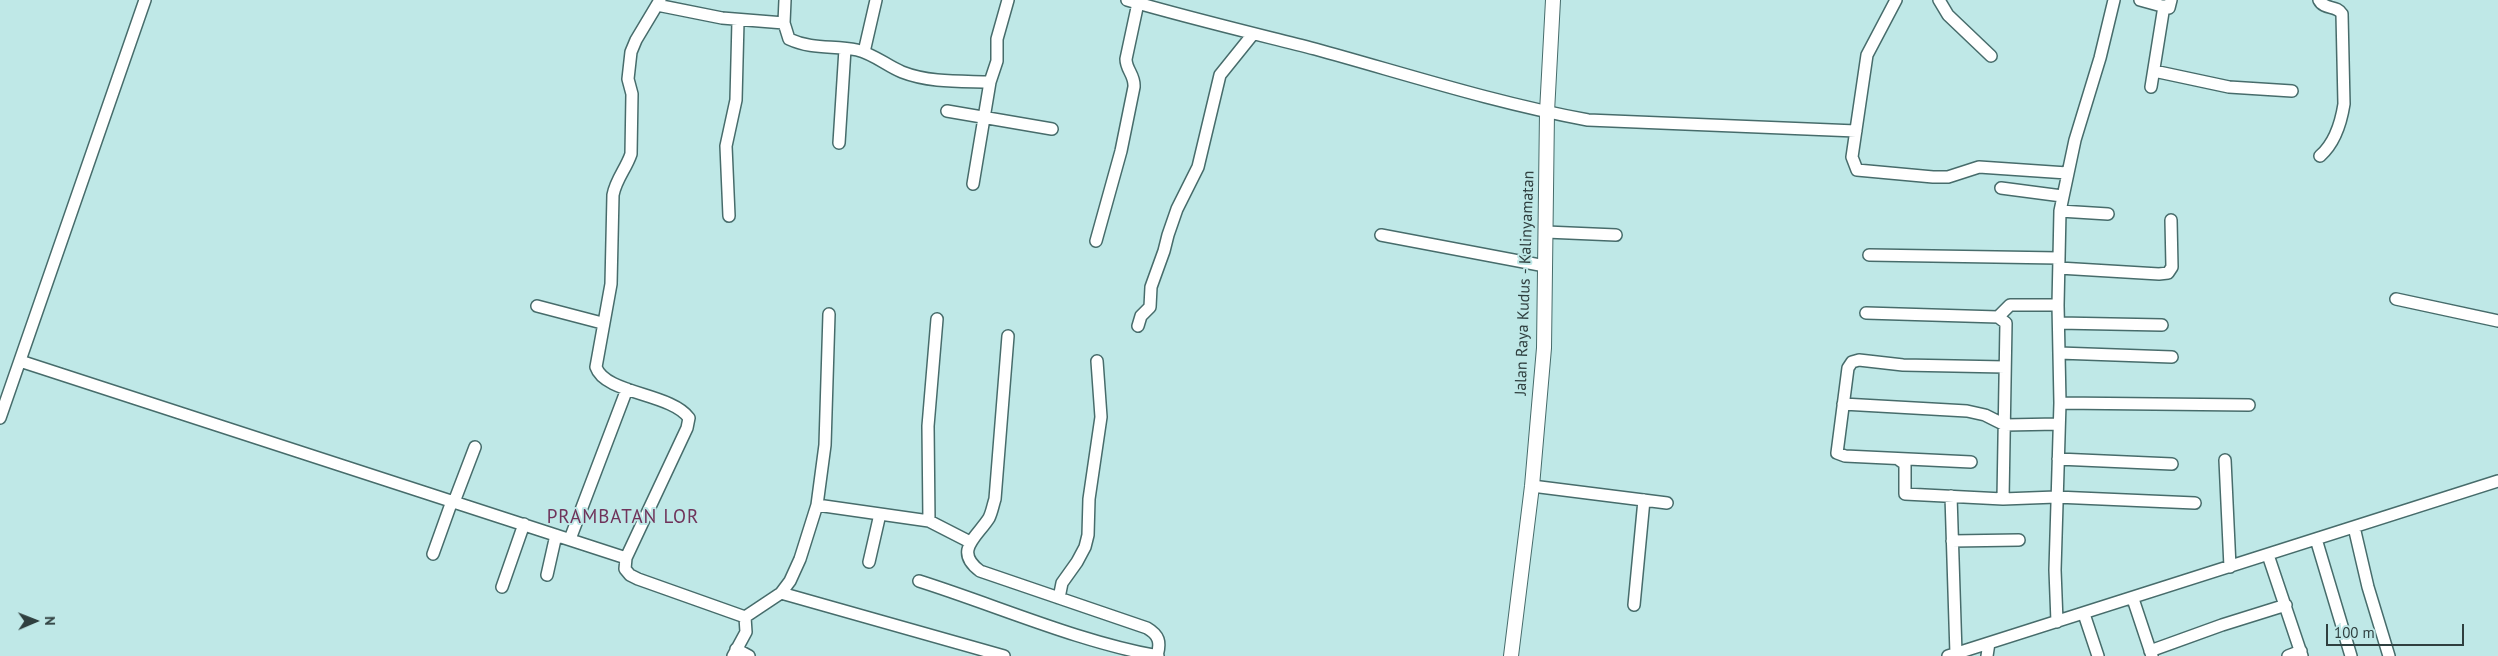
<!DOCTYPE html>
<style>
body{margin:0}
#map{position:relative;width:2498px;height:656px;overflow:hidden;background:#bfe8e7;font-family:"PT Sans",sans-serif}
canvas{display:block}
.north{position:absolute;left:10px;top:596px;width:50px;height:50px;-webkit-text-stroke:4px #bfe8e7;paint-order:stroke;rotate:89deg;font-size:14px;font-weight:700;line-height:20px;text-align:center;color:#2f3f3f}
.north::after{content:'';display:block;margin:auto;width:18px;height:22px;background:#2f3f3f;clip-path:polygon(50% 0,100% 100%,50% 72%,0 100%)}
.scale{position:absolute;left:2326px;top:624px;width:138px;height:22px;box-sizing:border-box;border:2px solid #2f3f3f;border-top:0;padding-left:6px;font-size:15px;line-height:18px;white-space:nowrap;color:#2f3f3f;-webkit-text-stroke:4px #bfe8e7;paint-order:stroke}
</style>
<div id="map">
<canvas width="2498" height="656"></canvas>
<div class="north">N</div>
<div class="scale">100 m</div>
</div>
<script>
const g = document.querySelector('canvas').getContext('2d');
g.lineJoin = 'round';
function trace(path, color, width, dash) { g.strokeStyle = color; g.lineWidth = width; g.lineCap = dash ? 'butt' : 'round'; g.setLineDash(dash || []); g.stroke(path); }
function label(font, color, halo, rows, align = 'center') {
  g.font = font + ' "PT Sans",sans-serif'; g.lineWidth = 4; g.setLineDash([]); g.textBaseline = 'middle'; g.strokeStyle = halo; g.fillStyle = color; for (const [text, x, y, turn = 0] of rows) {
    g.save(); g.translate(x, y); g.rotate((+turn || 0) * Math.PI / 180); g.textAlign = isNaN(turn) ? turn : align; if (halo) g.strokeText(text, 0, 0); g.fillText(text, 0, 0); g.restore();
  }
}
const minor = new Path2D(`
 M 660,0 L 636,40 L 631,52 L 628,79 L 632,94 L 631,154 C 626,169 616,179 613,195 L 611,284 L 596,367 C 605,394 671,393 689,418 L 687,428 L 626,558 L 625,569 L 630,575 L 638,579 L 745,617 L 746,632 L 733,656
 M 1127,0 C 1189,18 1252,33 1315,49 C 1406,74 1495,103 1588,120 L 1856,131
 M 1896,0 L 1867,55 L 1852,157 L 1857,170 L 1933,177 L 1948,177 L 1979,167 L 2067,173
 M 1939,0 L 1948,15 L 1991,56
 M 2140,0 L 2169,8 L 2171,0
 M 2319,0 C 2324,10 2337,5 2342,14 L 2344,104 C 2341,123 2335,143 2320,156
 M 657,5 L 722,18 L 784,23 L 785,0
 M 784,23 L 789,39 C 813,50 834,45 857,50 C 874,54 887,66 902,72 C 930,83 961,81 990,82 L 997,61 L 997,39 L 1008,0
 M 864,52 L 876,0
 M 2154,71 L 2229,87 L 2292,91
 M 2151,87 L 2164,6
 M 947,111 L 1052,129
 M 839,143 L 845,49
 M 973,184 L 990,82
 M 2001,188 L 2062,196
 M 2060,211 L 2108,214
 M 729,216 L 726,146 L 736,100 L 738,21
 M 1546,232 L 1616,235
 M 1381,235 L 1545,266
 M 1096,241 L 1121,151 L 1134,87 C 1135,75 1126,70 1126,59 L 1138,3
 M 1869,255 L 2059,258
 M 2059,268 L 2159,274 L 2168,273 L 2172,267 L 2171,220
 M 2396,299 L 2498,321
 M 537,306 L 602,323
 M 1866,313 L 1998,317 L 2006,323 L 2003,499
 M 1998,317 L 2010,305 L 2058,305
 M 2059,323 L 2162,325
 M 1138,326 L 1141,316 L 1150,307 L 1151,287 L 1164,251 L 1168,235 L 1177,209 L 1198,167 L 1220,75 L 1253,34
 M 1008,336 L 995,499 C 993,505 992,512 989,518 C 977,537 953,551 980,571 L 1147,628 C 1159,635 1161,642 1157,656
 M 2059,353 L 2172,357
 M 20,361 L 626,558
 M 2060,403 L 2249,405
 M 1843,404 L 1967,411 L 1985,415 L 2005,425 L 2058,424
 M 0,418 L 145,0
 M 1898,459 L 1905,464 L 1905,494 L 2003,499 L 2056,497 L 2195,503
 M 2058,459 L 2172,464
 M 2225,460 L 2230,567
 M 1971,462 L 1845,456 L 1837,453 L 1848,368 L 1852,362 L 1859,360 L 1903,365 L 2005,367
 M 1532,486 L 1667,503
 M 1951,496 L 1956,654
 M 454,502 L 475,447
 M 817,505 L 929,521 L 970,542
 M 929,521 L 928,426 L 937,319
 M 2354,527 L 2368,587 L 2389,656
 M 570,539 L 627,389
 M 2316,539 L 2351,656
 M 1952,541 L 2019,540
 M 433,554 L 452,501
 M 2268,555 L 2302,656
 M 869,562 L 880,514
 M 547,575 L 556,535
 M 919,581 C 998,606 1076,641 1158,656
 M 502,587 L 524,524
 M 781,593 L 1004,656
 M 1059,598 L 1062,583 L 1077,562 L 1085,547 L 1088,535 L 1089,499 L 1101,417 L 1097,361
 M 2133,599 L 2152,656
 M 1634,605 L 1644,500
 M 2084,614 L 2098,656
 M 745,617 L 781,593 L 790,581 L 800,559 L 817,505 L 825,445 L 829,314
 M 2057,622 L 2055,570 L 2060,403 L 2058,305 L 2060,211 L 2075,140 L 2100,58 L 2114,0
 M 736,649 L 749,656
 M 2150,651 L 2222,625 L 2286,605
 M 1948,656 L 2498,481
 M 1987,656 L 1989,643
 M 2288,656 L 2301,651`);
const major = new Path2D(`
 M 1511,656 L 1532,486 L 1544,348 L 1547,112 L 1553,0`);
trace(minor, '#476c6b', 14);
trace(major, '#476c6b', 16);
trace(minor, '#fff', 11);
trace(major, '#fff', 14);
label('16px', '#2f3f3f', '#bfe8e7', [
 ["Jalan Raya Kudus - Kalinyamatan",1525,283,-88]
]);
g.letterSpacing = '1px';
label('19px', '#6f335a', '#bfe8e7', [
 ["PRAMBATAN LOR",623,518]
]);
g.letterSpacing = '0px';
</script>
